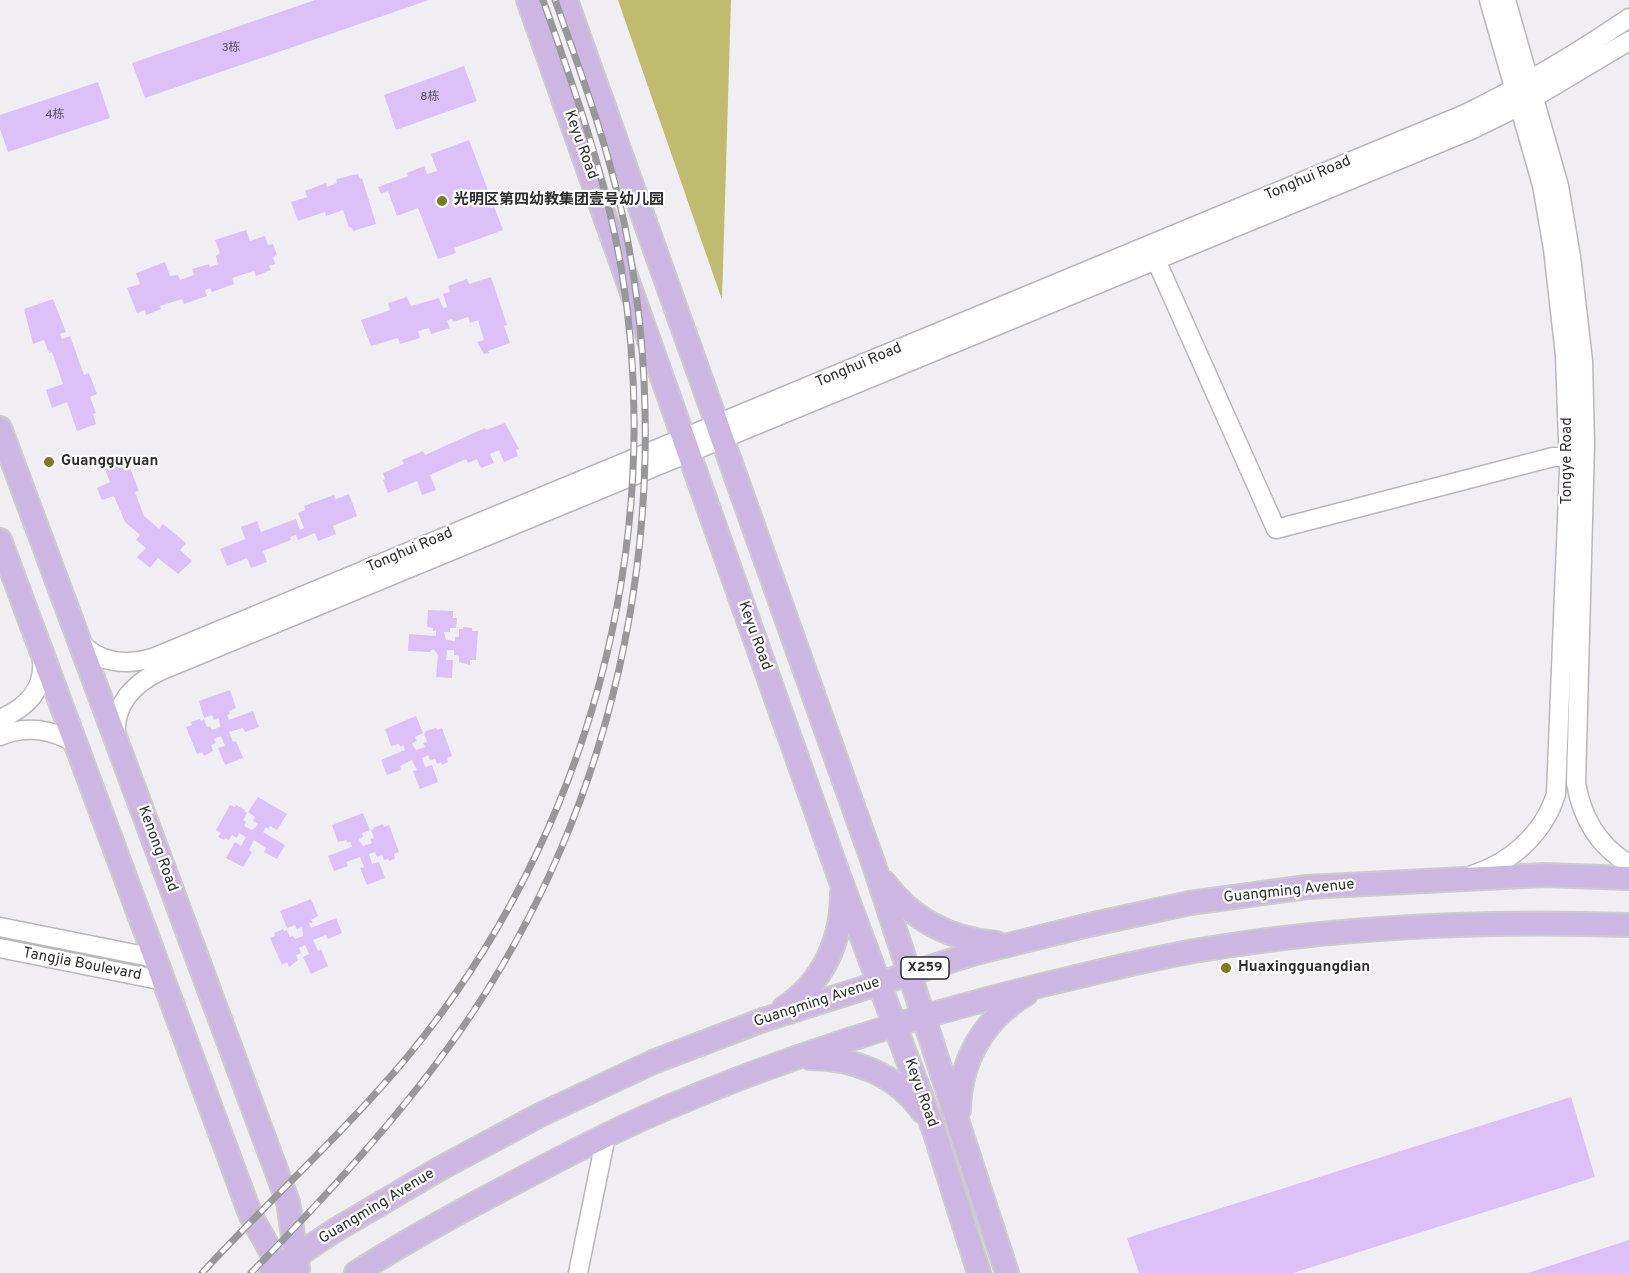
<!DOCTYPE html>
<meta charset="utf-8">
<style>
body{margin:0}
canvas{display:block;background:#f0eef2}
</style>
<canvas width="1629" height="1273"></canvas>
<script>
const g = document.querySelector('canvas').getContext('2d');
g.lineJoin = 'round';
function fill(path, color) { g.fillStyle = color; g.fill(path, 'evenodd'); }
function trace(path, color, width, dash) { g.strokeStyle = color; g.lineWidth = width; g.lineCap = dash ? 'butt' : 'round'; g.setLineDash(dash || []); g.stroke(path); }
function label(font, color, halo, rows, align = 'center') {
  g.font = font + ' Overpass,"Noto Sans SC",sans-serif'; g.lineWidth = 4.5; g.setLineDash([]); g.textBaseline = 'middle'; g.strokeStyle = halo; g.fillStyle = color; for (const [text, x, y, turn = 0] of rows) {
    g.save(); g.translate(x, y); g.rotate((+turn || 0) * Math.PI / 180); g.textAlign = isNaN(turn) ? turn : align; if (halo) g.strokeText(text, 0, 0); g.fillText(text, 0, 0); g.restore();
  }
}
fill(new Path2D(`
 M 618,0 L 731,0 L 722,300 Z`), '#bfbc6f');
fill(new Path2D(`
 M 315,0 L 429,0 L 145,98 L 132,63 Z
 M 464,66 L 477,101 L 396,130 L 384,95 Z
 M 98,82 L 110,118 L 8,152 L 0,129 L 0,115 Z
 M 469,140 L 503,230 L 454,248 L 456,253 L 438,259 L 418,208 L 397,216 L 388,191 L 381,194 L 378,187 L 408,176 L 407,173 L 424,166 L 427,174 L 437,171 L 431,154 Z
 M 358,174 L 360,179 L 362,178 L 376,224 L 353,231 L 351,227 L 349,228 L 343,210 L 326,216 L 325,212 L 298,221 L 291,202 L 307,197 L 305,191 L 326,183 L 327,187 L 337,183 L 336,179 Z
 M 246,230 L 250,241 L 265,236 L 268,245 L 273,244 L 277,255 L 273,257 L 275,264 L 269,266 L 271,270 L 256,276 L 254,271 L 232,278 L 234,284 L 212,292 L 210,288 L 205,290 L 207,296 L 184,304 L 182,299 L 160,306 L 161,309 L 146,315 L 145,310 L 137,313 L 127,288 L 140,284 L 136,273 L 165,262 L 170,276 L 178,275 L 180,280 L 194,275 L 192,269 L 209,264 L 210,267 L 218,264 L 216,256 L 220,253 L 215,240 Z
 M 491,277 L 507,325 L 504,326 L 510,343 L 488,351 L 489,353 L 484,354 L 477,342 L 484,340 L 478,320 L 470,323 L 468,317 L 453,322 L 452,319 L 447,321 L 450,328 L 431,334 L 429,328 L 418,331 L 420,338 L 400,344 L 398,338 L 371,346 L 361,320 L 390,310 L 388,303 L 407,297 L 411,306 L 439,298 L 443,308 L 447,307 L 443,294 L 450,292 L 448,286 L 467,279 L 469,284 Z
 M 53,299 L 66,332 L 60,334 L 62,339 L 70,336 L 84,375 L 89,373 L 97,394 L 90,397 L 96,413 L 93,414 L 96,424 L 77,431 L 67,402 L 52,408 L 46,390 L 63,384 L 52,352 L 49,353 L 44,340 L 33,344 L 24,309 Z
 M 505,423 L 519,449 L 516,450 L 518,456 L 504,462 L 499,450 L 490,454 L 494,463 L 481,468 L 477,459 L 468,463 L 466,459 L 430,475 L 436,490 L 422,495 L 417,481 L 388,493 L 383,480 L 385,479 L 383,473 L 404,464 L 402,460 L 423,451 L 425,455 L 485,428 L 486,430 Z
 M 118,455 L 122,467 L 129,465 L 139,491 L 135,492 L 144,516 L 159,529 L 163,524 L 186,543 L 180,550 L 192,561 L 178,574 L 158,558 L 150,568 L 137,557 L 146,548 L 136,540 L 140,535 L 125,522 L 114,496 L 102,500 L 97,488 L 110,482 L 102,462 Z
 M 349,494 L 357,516 L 333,526 L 336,534 L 318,541 L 315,533 L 298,540 L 296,535 L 290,537 L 291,540 L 263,551 L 267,562 L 251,568 L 247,558 L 227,566 L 220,549 L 245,539 L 241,527 L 257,521 L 261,532 L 296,519 L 300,530 L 304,528 L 298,513 L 305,510 L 304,506 L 334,495 L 336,499 Z
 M 428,610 L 453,611 L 453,618 L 457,618 L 456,628 L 450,628 L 450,632 L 444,632 L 446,640 L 455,641 L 455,637 L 459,637 L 459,629 L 463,629 L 463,627 L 472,628 L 472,631 L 478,631 L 476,660 L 470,660 L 470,665 L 459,662 L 459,656 L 454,655 L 454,650 L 447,650 L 446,660 L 453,660 L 452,678 L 436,677 L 438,655 L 433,649 L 430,652 L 408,651 L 409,634 L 436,636 L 436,630 L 433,631 L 433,628 L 427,627 Z
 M 230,690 L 236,708 L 229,711 L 230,714 L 227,715 L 229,720 L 253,711 L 259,727 L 245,732 L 243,728 L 229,732 L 233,742 L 236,741 L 243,758 L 225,765 L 218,748 L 225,746 L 221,736 L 214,739 L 216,743 L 211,745 L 213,751 L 204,756 L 202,752 L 197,754 L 186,727 L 192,725 L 191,722 L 200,719 L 201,721 L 204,719 L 207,727 L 210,726 L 212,730 L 220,727 L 219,718 L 214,720 L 212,715 L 204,718 L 199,701 Z
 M 416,716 L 423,733 L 415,737 L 417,741 L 412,743 L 413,746 L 416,750 L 425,747 L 423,743 L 427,742 L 424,734 L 426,731 L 436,728 L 437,730 L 442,728 L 452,756 L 447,758 L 448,762 L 442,765 L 441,762 L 437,764 L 435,759 L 430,760 L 428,755 L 422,758 L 425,767 L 432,765 L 438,782 L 420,789 L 413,771 L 417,770 L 412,760 L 400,766 L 401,770 L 387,775 L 381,760 L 405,750 L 403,745 L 401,747 L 399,744 L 391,746 L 385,729 Z
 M 258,797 L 287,814 L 277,830 L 270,826 L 268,829 L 266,827 L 263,832 L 285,845 L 277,859 L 264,852 L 266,848 L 254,840 L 249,850 L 252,852 L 243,867 L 226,858 L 235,842 L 241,846 L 246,837 L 239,833 L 237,838 L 232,835 L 229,840 L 225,838 L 224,840 L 218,837 L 221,833 L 216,830 L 230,805 L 235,807 L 236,805 L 245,810 L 244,811 L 247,813 L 243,820 L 246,822 L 244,826 L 252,830 L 256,827 L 258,824 L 253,821 L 255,817 L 248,812 Z
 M 363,813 L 370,830 L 362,833 L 363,837 L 359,839 L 360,842 L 363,846 L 372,843 L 370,839 L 374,838 L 371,830 L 374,829 L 373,828 L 383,824 L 384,827 L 389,825 L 399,852 L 394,854 L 395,859 L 389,861 L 388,859 L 384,860 L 382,855 L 377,857 L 375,852 L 369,854 L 372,864 L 379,862 L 385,878 L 367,885 L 360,868 L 364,867 L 360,857 L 346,862 L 348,866 L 334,871 L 328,856 L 352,847 L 350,841 L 348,843 L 346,840 L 338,842 L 332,825 Z
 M 311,899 L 318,916 L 311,920 L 313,923 L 309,923 L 311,928 L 336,918 L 342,933 L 328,939 L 326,935 L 313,940 L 318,951 L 321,949 L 328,966 L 311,974 L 303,957 L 309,954 L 305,945 L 299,948 L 301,953 L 296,955 L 298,960 L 289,967 L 287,962 L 282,965 L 270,938 L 275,936 L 274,933 L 283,929 L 284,931 L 287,930 L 290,937 L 293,936 L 295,939 L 303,936 L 302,927 L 297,929 L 295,925 L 287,928 L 280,911 Z
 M 1571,1097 L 1595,1177 L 1293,1273 L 1139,1273 L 1127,1238 Z
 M 1629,1240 L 1629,1273 L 1528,1273 Z`), '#dbc1f8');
const minor = new Path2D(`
 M 1506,0 L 1559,186 L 1571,257 L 1583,361 L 1585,444 L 1576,783 C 1582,818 1598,846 1629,864
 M 1152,251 L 1276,529 L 1553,457 L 1569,457
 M 79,640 C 97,664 128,666 155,657 L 1465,114 C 1523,86 1576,54 1629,18
 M 0,719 C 26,708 45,690 42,659
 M 0,736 C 26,725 53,729 76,744
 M 116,737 C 113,705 133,684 160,671 L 1471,130 L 1520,106 L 1629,41
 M 1472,875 C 1511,863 1544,833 1556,794 L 1569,469 L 1565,355 L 1553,249 L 1542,185 L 1489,0
 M 0,927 L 155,958
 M 0,948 L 164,981
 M 578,1273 L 606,1136`);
const major = new Path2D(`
 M 528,0 L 839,876 L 935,1133 L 979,1273
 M 566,0 L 874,865 L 1007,1273
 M 0,428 L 288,1202 L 298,1269
 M 0,540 L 251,1216 L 283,1273
 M 884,882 C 912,920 949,939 996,943
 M 784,1008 C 824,982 842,939 842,893
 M 810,1058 C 853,1058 896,1074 922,1111
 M 959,1110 C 960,1061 983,1020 1026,994
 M 271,1273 L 334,1231 L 441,1168 L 538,1116 L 653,1062 L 763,1020 L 972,954 L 1089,925 L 1190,903 L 1307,887 L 1544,875 L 1629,878
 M 356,1273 C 398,1246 441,1222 484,1199 C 546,1166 607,1133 671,1106 C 791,1055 916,1016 1042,985 C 1094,973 1147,959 1200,950 C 1341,926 1486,920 1629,925`);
trace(minor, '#b9b7bb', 21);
trace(major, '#cdcccd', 26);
trace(minor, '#fff', 18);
trace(major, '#ccb7e2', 22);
const rail = new Path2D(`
 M 202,1273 C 269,1200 344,1133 408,1056 C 587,839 668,544 621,267 C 605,174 574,88 543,0
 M 251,1273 C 325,1197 397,1120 458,1034 C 623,800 681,500 624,222 C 608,146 581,73 555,0`);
trace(rail, '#989799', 7);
trace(rail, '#fff', 4.5, [14]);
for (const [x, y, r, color] of [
 [442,201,6,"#7e7a21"],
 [49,462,6,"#7e7a21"],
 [1226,968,6,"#7e7a21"]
]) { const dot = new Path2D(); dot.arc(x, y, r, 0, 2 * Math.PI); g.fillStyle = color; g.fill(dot); trace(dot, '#fff', 2); }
label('12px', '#585160', null, [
 ["3栋",231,49],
 ["8栋",430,98],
 ["4栋",55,116]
]);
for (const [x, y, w] of [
 [925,968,48]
]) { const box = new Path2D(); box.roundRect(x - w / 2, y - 11, w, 22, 4.5); g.fillStyle = '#fff'; g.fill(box); trace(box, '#2d2c2d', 1.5); }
label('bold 14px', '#2d2c2d', null, [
 ["X259",925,968]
]);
label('15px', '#2d2c2d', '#fff', [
 ["Keyu Road",580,145,70],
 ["Tonghui Road",1308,179,-23],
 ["Tonghui Road",859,366,-23],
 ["Tongye Road",1568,461,-90],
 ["Tonghui Road",410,551,-23],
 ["Keyu Road",754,636,70],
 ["Kenong Road",157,849,70],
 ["Guangming Avenue",1289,892,-6],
 ["Tangjia Boulevard",82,965,11],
 ["Guangming Avenue",817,1003,-18],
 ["Keyu Road",920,1093,70],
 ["Guangming Avenue",377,1207,-31]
]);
label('bold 15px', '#2d2c2d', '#fff', [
 ["光明区第四幼教集团壹号幼儿园",454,201],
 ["Guangguyuan",61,462],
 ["Huaxingguangdian",1238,968]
], 'left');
</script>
